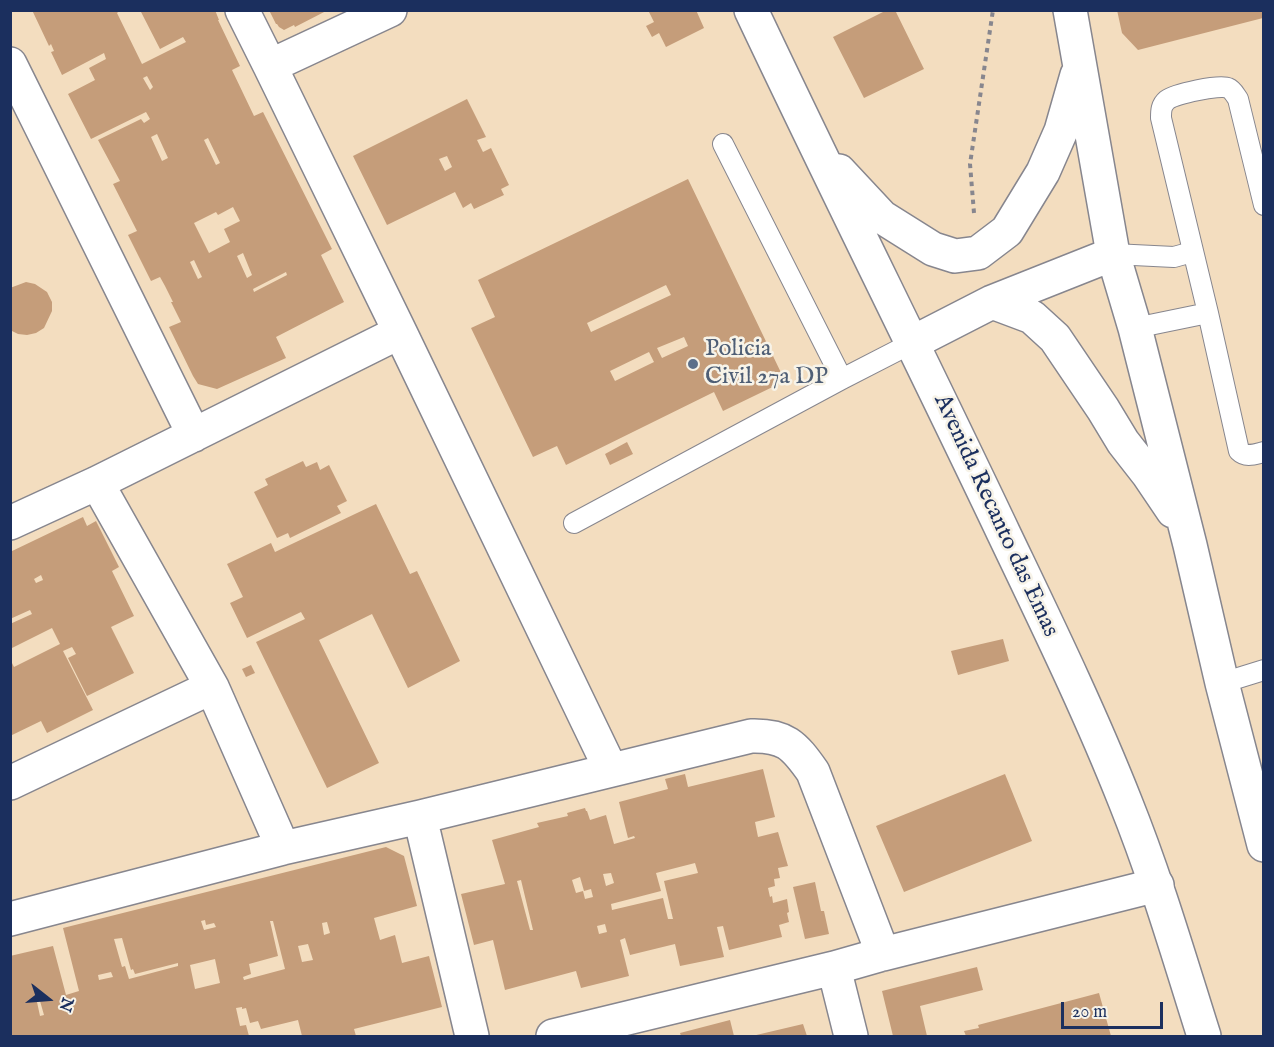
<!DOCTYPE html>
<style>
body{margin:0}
#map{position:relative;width:1274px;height:1047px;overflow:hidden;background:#f3ddbf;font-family:"IM FELL English",serif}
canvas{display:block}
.frame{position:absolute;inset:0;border:12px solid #1b2f5e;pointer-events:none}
.north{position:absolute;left:18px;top:969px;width:60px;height:60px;-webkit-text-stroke:4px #f7f3e8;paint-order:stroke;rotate:107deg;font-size:16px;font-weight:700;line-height:24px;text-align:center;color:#1b2f5e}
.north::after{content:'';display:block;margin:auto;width:21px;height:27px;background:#1b2f5e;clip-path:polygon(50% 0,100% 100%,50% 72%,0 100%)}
.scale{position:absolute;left:1061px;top:1002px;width:102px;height:27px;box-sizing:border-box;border:3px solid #1b2f5e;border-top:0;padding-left:8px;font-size:18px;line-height:21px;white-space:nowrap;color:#1b2f5e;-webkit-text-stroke:4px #f7f3e8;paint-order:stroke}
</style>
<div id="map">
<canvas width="1274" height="1047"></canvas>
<div class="frame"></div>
<div class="north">N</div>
<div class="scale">20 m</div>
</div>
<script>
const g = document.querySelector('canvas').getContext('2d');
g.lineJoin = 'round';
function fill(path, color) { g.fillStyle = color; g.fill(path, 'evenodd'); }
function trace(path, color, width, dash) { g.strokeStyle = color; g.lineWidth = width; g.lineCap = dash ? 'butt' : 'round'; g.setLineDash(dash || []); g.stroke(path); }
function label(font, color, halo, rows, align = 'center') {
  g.font = font + ' "IM FELL English",serif'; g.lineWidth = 5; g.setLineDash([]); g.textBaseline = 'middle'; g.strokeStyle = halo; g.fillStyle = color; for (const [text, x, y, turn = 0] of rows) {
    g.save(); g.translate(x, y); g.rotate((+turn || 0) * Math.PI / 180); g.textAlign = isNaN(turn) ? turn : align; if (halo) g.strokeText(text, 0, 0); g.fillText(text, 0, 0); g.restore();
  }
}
fill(new Path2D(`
 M 32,10 L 120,10 L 117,13 L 142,64 L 186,42 L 183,37 L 160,49 L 140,10 L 215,10 L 219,20 L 218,20 L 240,66 L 232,70 L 254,116 L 263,112 L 332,249 L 321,255 L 344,302 L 276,337 L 286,358 L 217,389 L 198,384 L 193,376 L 169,327 L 181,322 L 171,302 L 173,302 L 165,286 L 160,277 L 151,281 L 128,235 L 137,231 L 113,184 L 120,181 L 98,140 L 141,119 L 144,123 L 150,119 L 146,112 L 91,139 L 68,94 L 95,80 L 89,68 L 106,59 L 104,53 L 62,75 L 51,52 L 54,51 L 51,44 L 49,46 ZM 147,76 L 153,87 L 150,90 L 143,78 ZM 157,134 L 168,158 L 162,161 L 151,137 ZM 208,138 L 220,163 L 216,165 L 204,140 ZM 233,207 L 240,221 L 224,229 L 230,242 L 209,253 L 194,223 L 216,212 L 218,215 ZM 243,253 L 252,275 L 247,278 L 237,256 ZM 194,260 L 202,277 L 198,279 L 190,262 ZM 286,272 L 287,275 L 254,292 L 253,289 Z
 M 269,10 L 328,10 L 295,27 L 294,25 L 284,30 L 279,27 L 277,24 L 276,24 Z
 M 648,10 L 696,10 L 704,28 L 666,47 L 659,33 L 652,37 L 646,26 L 654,22 Z
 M 887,10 L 895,10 L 924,69 L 864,98 L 833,37 Z
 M 1117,10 L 1263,10 L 1263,18 L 1138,50 L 1122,33 Z
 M 467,99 L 486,137 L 477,140 L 483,152 L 491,148 L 509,185 L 501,189 L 504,195 L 474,209 L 471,203 L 463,208 L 455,192 L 387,225 L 353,156 ZM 447,156 L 452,167 L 445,171 L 439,159 Z
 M 688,179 L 785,381 L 723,411 L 714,392 L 566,465 L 557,446 L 533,457 L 471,328 L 495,317 L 478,280 ZM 666,285 L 671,295 L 591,332 L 587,323 ZM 684,337 L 688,346 L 662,358 L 657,348 ZM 649,352 L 654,362 L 615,381 L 610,371 Z
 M 26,282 L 35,284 L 47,292 L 52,302 L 52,311 L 44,328 L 36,333 L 27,335 L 18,334 L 10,330 L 10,288 Z
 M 627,442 L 633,454 L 610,465 L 605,454 Z
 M 303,461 L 306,467 L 317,462 L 320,470 L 329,465 L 347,501 L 337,506 L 341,513 L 290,538 L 288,533 L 277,538 L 254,492 L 268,485 L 265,479 Z
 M 376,504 L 410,574 L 417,571 L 460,661 L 408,688 L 372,614 L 319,640 L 379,763 L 327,788 L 256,642 L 305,619 L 301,612 L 247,638 L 230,603 L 243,597 L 227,564 L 271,543 L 275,552 Z
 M 83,517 L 87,526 L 96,521 L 119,567 L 112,571 L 134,616 L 111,627 L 134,673 L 87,696 L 68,658 L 76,654 L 72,647 L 63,651 L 93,710 L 47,733 L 41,721 L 10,736 L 10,659 L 14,667 L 60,644 L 52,628 L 10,649 L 10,624 L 32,614 L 30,610 L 10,619 L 10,552 ZM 41,575 L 43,580 L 36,583 L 34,579 Z
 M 1003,639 L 1009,661 L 958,675 L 951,651 Z
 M 251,665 L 255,673 L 246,677 L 242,669 Z
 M 763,769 L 775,817 L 755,822 L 758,837 L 778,832 L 788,866 L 778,868 L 780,878 L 774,879 L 775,886 L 768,888 L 770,897 L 772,896 L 773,903 L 787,899 L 789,912 L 787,913 L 789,922 L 779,925 L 782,937 L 729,950 L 723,926 L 717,927 L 724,957 L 680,966 L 675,944 L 630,955 L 625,938 L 620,940 L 629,976 L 581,988 L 576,971 L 505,990 L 493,940 L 474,945 L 461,894 L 505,884 L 492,840 L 539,827 L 537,823 L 568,816 L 567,813 L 585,808 L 586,811 L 587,811 L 590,820 L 606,815 L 614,844 L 635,838 L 634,836 L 628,838 L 619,802 L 668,789 L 665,779 L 685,774 L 688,787 ZM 695,863 L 698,873 L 664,881 L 673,919 L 668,919 L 663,898 L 612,910 L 611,904 L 661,891 L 656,873 ZM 611,873 L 614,883 L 606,886 L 603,874 ZM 580,877 L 584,891 L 591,889 L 593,897 L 585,899 L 583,891 L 576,893 L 572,880 ZM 521,880 L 533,930 L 530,930 L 517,881 ZM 605,924 L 607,932 L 599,934 L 597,926 Z
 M 1005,774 L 1032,841 L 904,892 L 876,826 Z
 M 386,847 L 404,856 L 417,906 L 374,918 L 380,940 L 395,935 L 402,963 L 429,956 L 442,1007 L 354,1029 L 356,1036 L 302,1036 L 298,1020 L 261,1029 L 258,1021 L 250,1023 L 246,1008 L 242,1009 L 242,1007 L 236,1008 L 240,1026 L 246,1025 L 249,1036 L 10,1036 L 10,956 L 53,946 L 66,995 L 79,991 L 63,928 ZM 205,920 L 206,925 L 214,923 L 216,927 L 204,930 L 201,921 ZM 270,921 L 273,921 L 285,969 L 244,980 L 243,977 L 251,974 L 249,964 L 278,956 ZM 327,922 L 330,933 L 324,935 L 322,923 ZM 122,938 L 131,970 L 133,969 L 135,974 L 178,963 L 178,966 L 129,979 L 125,966 L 122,967 L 114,939 ZM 308,944 L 313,960 L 302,962 L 298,946 ZM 215,959 L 220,983 L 195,989 L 190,965 ZM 111,972 L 113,977 L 99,980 L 98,975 ZM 40,1001 L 44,1015 L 40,1016 L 37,1002 Z
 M 815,882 L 821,911 L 824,911 L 829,934 L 805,939 L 793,887 Z
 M 977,967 L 983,990 L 920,1006 L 927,1036 L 893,1036 L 882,991 Z
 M 1099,993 L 1111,1036 L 966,1036 L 964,1031 L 979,1028 L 978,1025 Z
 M 730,1020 L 734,1036 L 681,1036 L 680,1033 Z
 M 803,1024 L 807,1036 L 752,1036 Z`), '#c59d7a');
const service = new Path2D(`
 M 723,144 L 842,379
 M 1264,205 L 1238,99 C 1235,95 1233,90 1228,88 C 1220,84 1175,94 1167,100 C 1161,105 1161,111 1161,118 L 1208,313 L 1239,451 C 1246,458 1255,454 1264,452
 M 1113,254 L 1174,257 L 1192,252
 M 1135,328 L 1208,313
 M 574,523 L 842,379 L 912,343
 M 1222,683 L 1264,670`);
const minor = new Path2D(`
 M 242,10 L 270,66 L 400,332 L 611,770
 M 10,64 L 194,435
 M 270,66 L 390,10
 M 97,483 L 212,687 L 283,848
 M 10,523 L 97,483 L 400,332
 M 10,783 L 212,687
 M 420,817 L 472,1036
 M 10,919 L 283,848 L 420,817 L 751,736 C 785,735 794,745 813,772 L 883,954
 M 834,968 L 851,1036
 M 553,1036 L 834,968 L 883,954 L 1157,885`);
const secondary = new Path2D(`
 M 751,10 C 834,186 921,359 1004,534 C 1046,622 1089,710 1125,801 C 1156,878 1179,957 1204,1036
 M 1070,10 L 1113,254 L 1135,328 L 1190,545 L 1222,683 L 1264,845
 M 839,171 L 882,217 L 933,249 L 955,256 L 978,253 L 1007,231 L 1043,172 L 1061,131 L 1077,75
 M 992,302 L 1032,317 L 1055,338 L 1103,409 L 1123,442 L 1148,474 L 1173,511
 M 912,343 L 992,302 L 1113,254`);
trace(service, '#87868e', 22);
trace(minor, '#87868e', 36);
trace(secondary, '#87868e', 36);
trace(new Path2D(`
 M 974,213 L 970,164 L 993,10`), '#87868e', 4, [4.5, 4.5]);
trace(service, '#fff', 20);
trace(minor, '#fff', 33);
trace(secondary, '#fff', 33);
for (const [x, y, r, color] of [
 [693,364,6,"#5c6f8a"]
]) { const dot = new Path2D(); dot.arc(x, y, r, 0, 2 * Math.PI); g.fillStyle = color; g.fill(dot); trace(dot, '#f7f3e8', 2); }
label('24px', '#4e5e75', '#f7f3e8', [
 ["Policia",705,350],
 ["Civil 27a DP",705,378]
], 'left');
label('24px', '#1b2f5e', '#f7f3e8', [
 ["Avenida Recanto das Emas",995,516,65]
]);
</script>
